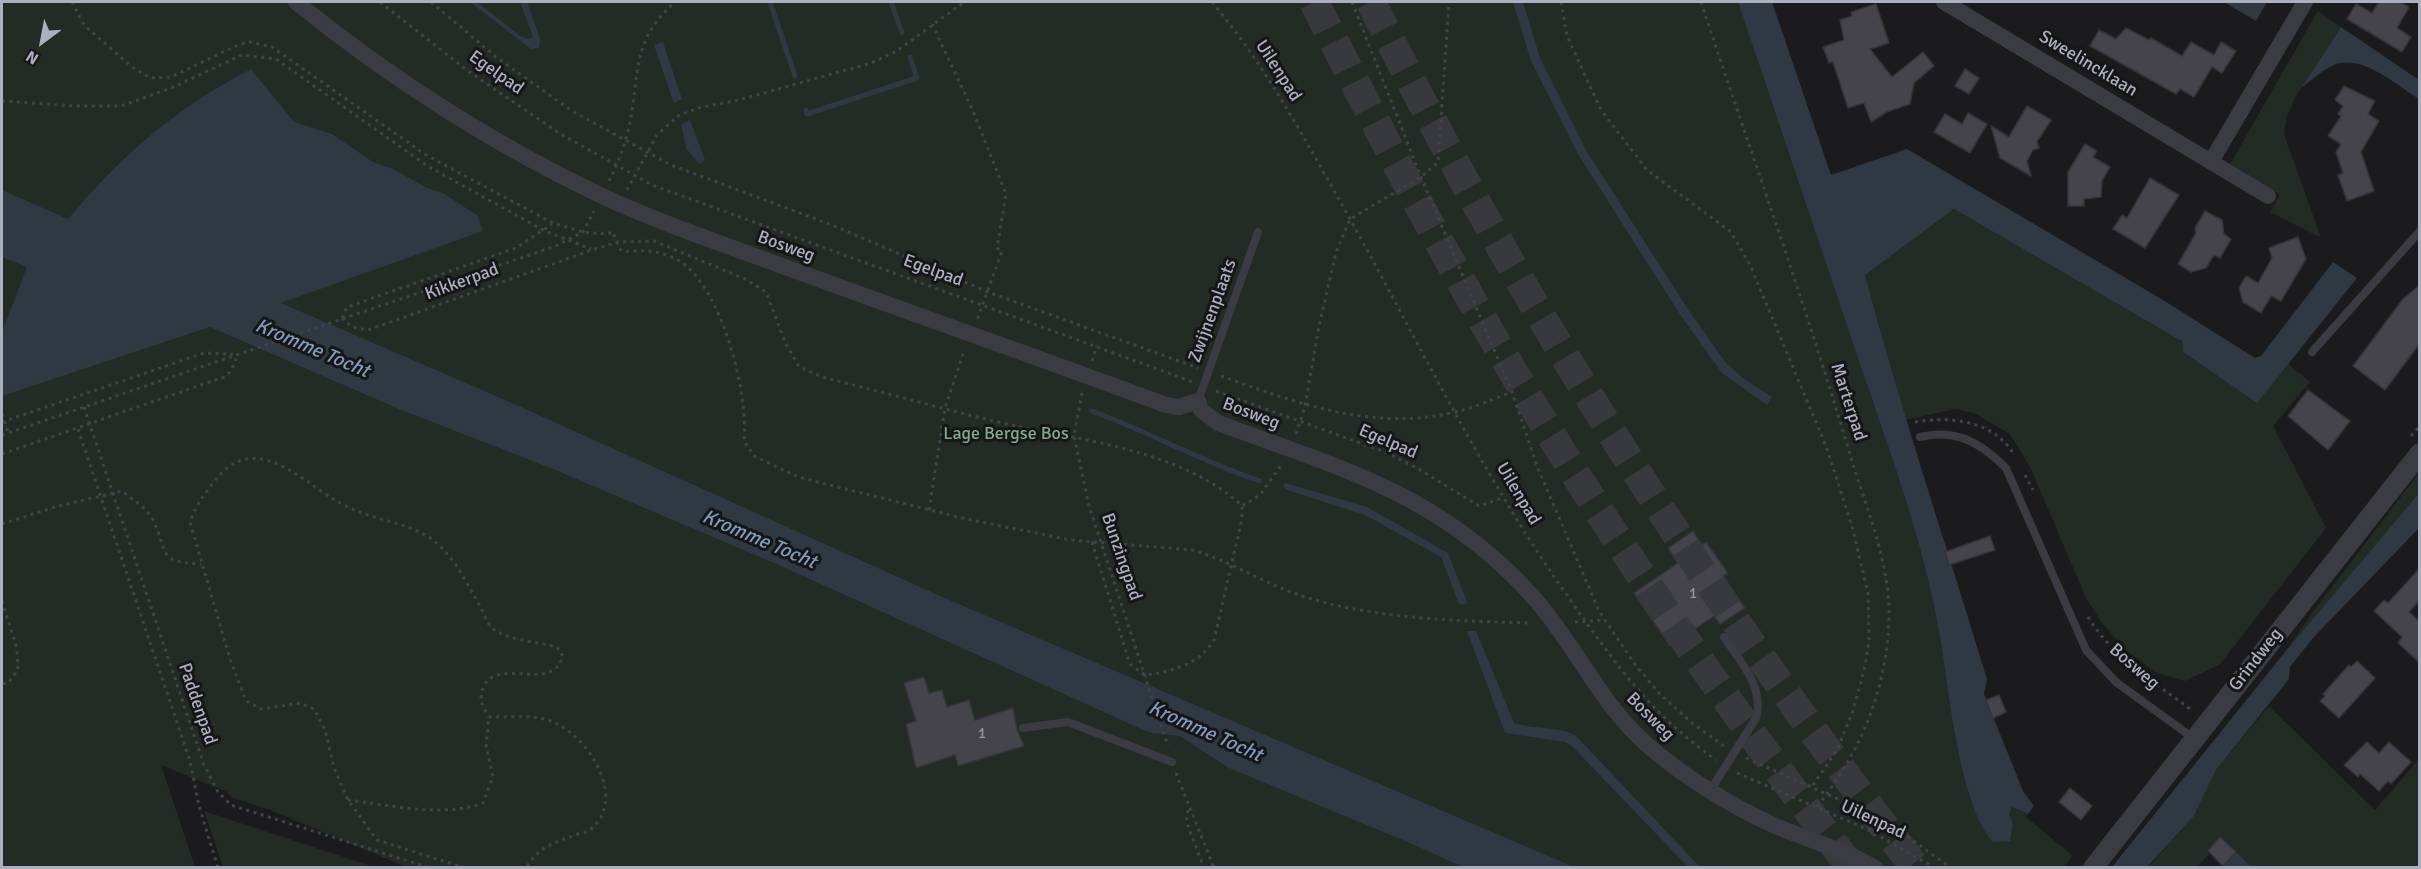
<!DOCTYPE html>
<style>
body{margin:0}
#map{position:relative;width:2421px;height:869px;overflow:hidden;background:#1b1b1d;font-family:Signika,sans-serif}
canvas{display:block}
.frame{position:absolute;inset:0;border:3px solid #acb0be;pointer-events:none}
.north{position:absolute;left:12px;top:12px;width:60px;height:60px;-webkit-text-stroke:4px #161518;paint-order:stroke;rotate:212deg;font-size:16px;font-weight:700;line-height:24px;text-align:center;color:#acb0be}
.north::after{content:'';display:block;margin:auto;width:21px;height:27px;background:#acb0be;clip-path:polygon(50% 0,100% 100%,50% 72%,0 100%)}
</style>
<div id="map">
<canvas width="2421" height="869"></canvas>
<div class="frame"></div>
<div class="north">N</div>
</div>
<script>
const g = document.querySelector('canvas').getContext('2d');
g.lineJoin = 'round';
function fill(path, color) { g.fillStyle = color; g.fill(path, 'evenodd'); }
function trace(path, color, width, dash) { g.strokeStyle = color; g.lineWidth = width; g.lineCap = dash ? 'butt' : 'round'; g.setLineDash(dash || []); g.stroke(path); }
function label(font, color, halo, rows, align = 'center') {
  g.font = font + ' Signika,sans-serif'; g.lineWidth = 6; g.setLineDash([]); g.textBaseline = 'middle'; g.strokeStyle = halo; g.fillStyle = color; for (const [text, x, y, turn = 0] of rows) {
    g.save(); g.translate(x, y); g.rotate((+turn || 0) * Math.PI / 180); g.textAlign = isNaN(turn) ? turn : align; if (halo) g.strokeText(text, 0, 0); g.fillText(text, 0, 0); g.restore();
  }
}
fill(new Path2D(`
 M 2,2 L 1753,2 L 2009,815 L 2012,807 L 2028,814 L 2026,817 L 2073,856 L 2063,868 L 409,868 L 270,810 L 231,797 L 227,792 L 161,765 L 195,867 L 2,868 Z
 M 2318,11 L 2341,27 L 2297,94 L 2287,116 L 2284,134 L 2321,238 L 2270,212 L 2280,195 L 2230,164 Z
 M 1954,209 L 2183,342 L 2183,352 L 2257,402 L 2288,364 L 2310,382 L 2273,426 L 2326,528 L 2220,664 L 2185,681 L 2155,672 L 2127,651 L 2102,623 L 2086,598 L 2031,469 L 2010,434 L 1974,413 L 1955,409 L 1905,420 L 1865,275 Z
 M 2419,473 L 2419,493 L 2285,652 L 2312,613 Z
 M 2269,706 L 2375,810 L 2419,759 L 2419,867 L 2252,867 L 2220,837 L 2208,851 L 2210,853 L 2197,867 L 2147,868 L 2194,816 L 2216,770 Z
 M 204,811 L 374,867 L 223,867 Z`), '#222c24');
fill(new Path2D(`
 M 470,2 L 477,2 L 520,36 L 528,39 L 533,37 L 520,2 L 527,2 L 540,39 L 539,48 L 531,49 Z
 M 1513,2 L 1523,2 L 1540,58 L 1586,150 L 1689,311 L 1726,363 L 1744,379 L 1772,397 L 1767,405 L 1722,373 L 1681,316 L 1578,154 L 1531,61 Z
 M 1738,2 L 1772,2 L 1831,175 L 1907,149 L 2163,300 L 2255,358 L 2261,356 L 2333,262 L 2357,278 L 2257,403 L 2183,352 L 2183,342 L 1954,209 L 1865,275 C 1901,411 1946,544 1987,679 L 1984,694 L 2023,791 L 2034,806 L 2028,814 L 2012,807 L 2009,815 L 2013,822 L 2010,841 L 1993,842 C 1960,806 1949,692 1941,642 C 1925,544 1889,449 1857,355 C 1817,237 1778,119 1738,2 Z
 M 2224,2 L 2267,2 L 2256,21 Z
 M 2341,27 L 2419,80 L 2419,99 C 2396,85 2360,52 2332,66 C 2321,71 2311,81 2301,88 Z
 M 663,42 L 682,99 L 674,103 L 654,45 Z
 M 251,69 L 294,122 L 332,134 L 373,162 L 393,169 L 429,189 L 443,193 L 477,215 L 483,231 L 281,303 L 512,403 L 940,596 L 1574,867 L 1463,867 L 1410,843 L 1229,768 L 1180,736 L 1151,733 L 1139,728 L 781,566 L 553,469 L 399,409 L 210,327 L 2,396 L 2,332 L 27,267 L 2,257 L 2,190 L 68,219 C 124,153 175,109 251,69 Z
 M 690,120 L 705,160 L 699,164 L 686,148 L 681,124 Z
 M 1285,483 L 1367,507 L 1448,553 L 1467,602 L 1465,605 L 1459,604 L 1441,557 L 1365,515 L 1287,490 L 1283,486 Z
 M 2419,493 L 2419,528 L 2313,638 L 2290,667 L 2289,679 L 2216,770 L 2194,816 L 2147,867 L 2112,867 L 2285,652 Z
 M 1467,631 L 1476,631 L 1514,723 C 1534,730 1558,725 1576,736 L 1699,866 L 1688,867 L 1572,746 L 1565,742 L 1505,733 Z
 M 2236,852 L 2252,867 L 2223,866 Z`), '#2f3843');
trace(new Path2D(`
 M 770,2 L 795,76
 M 891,2 L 902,33
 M 806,110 L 807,114 L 917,78 L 910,57
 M 1092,411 C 1149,432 1203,462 1260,481`), '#2f3843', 5);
const building = new Path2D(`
 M 2379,2 L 2400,2 L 2409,7 L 2397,28 L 2411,37 L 2402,52 L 2347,19 L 2356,4 L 2372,13 Z
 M 1876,4 L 1889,43 L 1870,49 L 1892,77 L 1923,52 L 1934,66 L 1914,83 L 1910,104 L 1887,112 L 1871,122 L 1864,103 L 1848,108 L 1833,62 L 1829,63 L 1823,47 L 1844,40 L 1840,20 L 1852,16 L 1851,12 Z
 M 2126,28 L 2149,40 L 2151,38 L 2182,56 L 2191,42 L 2214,55 L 2221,42 L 2236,51 L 2222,73 L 2212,67 L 2194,97 L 2180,89 L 2176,94 L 2090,46 L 2099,30 L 2116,39 Z
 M 1965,69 L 1979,78 L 1969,94 L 1955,86 Z
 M 2344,86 L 2375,101 L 2368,114 L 2379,121 L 2361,152 L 2374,191 L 2347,201 L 2338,175 L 2343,173 L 2336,152 L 2341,144 L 2328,136 L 2341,116 L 2338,114 L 2343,106 L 2335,100 Z
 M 2027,106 L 2051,120 L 2037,142 L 2039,148 L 2033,150 L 2027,161 L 2031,176 L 2000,158 L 1991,126 L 2009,137 Z
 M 1968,113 L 1987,124 L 1970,153 L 1934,132 L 1945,114 L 1962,124 Z
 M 2085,144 L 2097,151 L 2093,157 L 2110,167 L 2102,181 L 2101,197 L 2084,199 L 2084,206 L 2068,206 L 2068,172 Z
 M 2150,178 L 2179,195 L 2145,248 L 2113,229 L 2122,215 L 2127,218 Z
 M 2205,211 L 2222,220 L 2224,234 L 2231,239 L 2220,258 L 2214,255 L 2206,268 L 2191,272 L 2178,264 L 2196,233 L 2195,228 Z
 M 2298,237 L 2306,259 L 2281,301 L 2271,296 L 2261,313 L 2243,302 L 2239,288 L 2246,276 L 2258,283 L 2272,258 L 2269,248 Z
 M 2420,285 L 2420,343 L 2385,390 L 2353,366 L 2403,299 Z
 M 2308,390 L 2350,421 L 2328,450 L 2288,416 Z
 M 1693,531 L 1702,545 L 1706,542 L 1728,573 L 1723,576 L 1745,608 L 1720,624 L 1714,616 L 1670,646 L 1634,593 L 1678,563 L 1668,548 Z
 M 1990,536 L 1995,550 L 1949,565 L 1945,552 Z
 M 2420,568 L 2420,600 L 2409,612 L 2420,622 L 2420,663 L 2398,643 L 2402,637 L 2374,611 L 2384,600 L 2388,603 Z
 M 2357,661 L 2375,678 L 2339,718 L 2320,701 L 2325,696 L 2323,694 L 2349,665 L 2351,667 Z
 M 924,677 L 929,693 L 942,690 L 947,707 L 969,700 L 975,720 L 1013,708 L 1017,729 L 1024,746 L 958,766 L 955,755 L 916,768 L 906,724 L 916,721 L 904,683 Z
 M 1999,695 L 2006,712 L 1993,718 L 1986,700 Z
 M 2367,742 L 2379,753 L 2389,742 L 2411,762 L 2391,784 L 2388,781 L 2379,791 L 2360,774 L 2358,777 L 2344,765 Z
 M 2070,788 L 2092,806 L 2081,820 L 2059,802 Z
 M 2220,837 L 2236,852 L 2223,866 L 2208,851 Z`);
fill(building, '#44444a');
trace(building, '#35343a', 1.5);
trace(new Path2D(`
 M 1314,2 C 1360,93 1407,185 1457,274 C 1572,482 1707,680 1852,868
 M 1371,2 C 1525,312 1703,593 1916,868`), '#38393d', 30, [30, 15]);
trace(new Path2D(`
 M 72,2 L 84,25 L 132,67 L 150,78 L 171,77 L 238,45 L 250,42 L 272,47 L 426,155 L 553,223 L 583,232 L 606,234 L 613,232 C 615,237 617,245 620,249 C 624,253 629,251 634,251 C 648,250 661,252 674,258 C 721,280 749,394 744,441 L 754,456 L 798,477 L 966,519 L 1071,540 L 1192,550 C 1231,561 1266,585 1305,597 C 1377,619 1457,621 1532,623
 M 380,2 L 468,71 L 559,133 L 652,185 L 1193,382
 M 431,2 L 496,57 L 572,111 L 671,165 L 837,227 L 988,292 L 1198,368
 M 1212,2 C 1259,58 1296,123 1332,187 C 1411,325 1478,471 1571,601 C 1617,666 1650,713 1716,760
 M 1352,2 L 1421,177 L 1512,392 L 1537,466 L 1599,611 L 1636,666 L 1660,694 L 1692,723 L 1724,746
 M 1561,2 L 1567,36 L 1601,110 L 1647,170 L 1731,232 L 1750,265 L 1826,446 L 1852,526 L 1868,593 L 1869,641 L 1865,666 L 1853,711 L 1837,750 L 1811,788
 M 1701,2 C 1751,153 1806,305 1851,458 C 1867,510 1891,566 1889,621 C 1886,692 1860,753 1816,808
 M 932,24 L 973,111 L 1006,194 L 997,248 L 1002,251 L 977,320
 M 2,101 L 74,106 L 121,106 L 169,89 L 242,55 L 276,59 L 429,167 L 545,231 L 591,249
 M 609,181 C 620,159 629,135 632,110 C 639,63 636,37 675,2
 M 627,190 L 657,135 L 678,116 L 698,108 L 739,100 L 871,63 L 897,51 L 964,2
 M 342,318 L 352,327 L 368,330 L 592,250 L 618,242 L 654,241 L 745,279 L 766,292 L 785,342 L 799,367 L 822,377 C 875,390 928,405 981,418 C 1063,439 1177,445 1242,506 L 1260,495 L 1282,464
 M 342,318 L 347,307 L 516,248 L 552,224
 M 1092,361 L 1097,346
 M 1221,376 C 1297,403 1373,432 1455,412 C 1474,408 1493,399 1512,392
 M 1216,391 L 1385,452 L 1417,468 L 1479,506 L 1503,498
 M 1082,393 L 1074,436 L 1089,506 L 1168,746
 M 84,407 L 204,765 L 218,792 L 231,805 L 430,868
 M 2,414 L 8,432
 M 2,422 L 204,353 L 233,354
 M 1915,422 C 1951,416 1994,420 2015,456
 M 78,429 L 190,761 L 199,806 L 218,868
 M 1296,434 L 1305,406 L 1319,326 L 1336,252 L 1350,219 L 1421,177 L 1438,162 L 1449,2
 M 2,435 L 556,246 L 583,232 L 594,211
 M 2411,436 L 2420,426
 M 2,454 L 224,377 L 231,371 L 238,354
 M 2025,475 L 2033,490
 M 929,510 L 945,408 L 964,351
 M 2,524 L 55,507 L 122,491 C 133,500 146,507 153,520 C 169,552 155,562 201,564
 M 1092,542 L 1128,658 L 1131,665 L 1145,675 C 1171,672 1200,664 1214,640 L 1242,519 L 1242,506
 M 2,601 L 17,649 L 18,670 L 8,683 L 2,684
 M 2088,617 C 2113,658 2155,683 2193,711
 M 1575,622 L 1605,620
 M 1746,758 L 1883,819 L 1951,868
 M 1176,773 L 1214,868
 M 1737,773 L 1869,830 L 1935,868
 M 348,800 C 390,805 442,818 483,803 L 493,777 L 486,746 L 489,717 C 510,717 534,714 553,722 C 588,736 628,798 591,829 C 588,832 582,833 578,834 C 556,842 539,846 526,868
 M 1188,810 L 1186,821 L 1204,868
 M 465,868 L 377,840 L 348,800 L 334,768 L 325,730 L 314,709 L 300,703 L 262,709 L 246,701 L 230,659 L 190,522 C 195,507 203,496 213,483 C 256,425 303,485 346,506 C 376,522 416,522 441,547 C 458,564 469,587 481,608 C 484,614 487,623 492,628 C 503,639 541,643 557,647 L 563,656 L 559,666 C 555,668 551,672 547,673 C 529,678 494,665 484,686 C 478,698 482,706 489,717`), '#41434a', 3, [3, 4.5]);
trace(new Path2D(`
 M 2312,352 L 2420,231
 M 1198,401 L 1258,232
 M 1920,437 C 1956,428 1981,443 2006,468 L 2086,650 L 2116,682 L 2193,738
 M 1023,728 L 1068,722 L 1172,762
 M 1710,791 L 1756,718 C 1765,688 1740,661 1724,637`), '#3b3c43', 8);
trace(new Path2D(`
 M 296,2 C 390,78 493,144 602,196 C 662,224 726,245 788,268 C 913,314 1040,358 1166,405 L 1179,407 L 1198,401 L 1201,410 L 1218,423 C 1343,469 1443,495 1535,599 C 1577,647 1602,708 1652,749 C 1688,779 1728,804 1771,824 C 1805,839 1843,849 1875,868
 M 1944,2 L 2268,196
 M 2212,160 L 2305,2`), '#3b3c43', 16);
trace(new Path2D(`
 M 2093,868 L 2420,453`), '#3b3c43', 20);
label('15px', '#9295a1', null, [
 ["1",1693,594],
 ["1",982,734]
]);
label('18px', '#acb0be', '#161518', [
 ["Sweelincklaan",2088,64,31],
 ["Uilenpad",1278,71,57],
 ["Egelpad",496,73,35],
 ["Bosweg",786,247,20],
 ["Egelpad",933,271,20],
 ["Kikkerpad",462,282,-20],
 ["Zwijnenplaats",1213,311,-70],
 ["Marterpad",1848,402,72],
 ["Bosweg",1251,414,21],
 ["Egelpad",1388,442,23],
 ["Uilenpad",1518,494,59],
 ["Bunzingpad",1121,557,71],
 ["Grindweg",2256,660,-52],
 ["Bosweg",2134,667,41],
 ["Paddenpad",197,704,71],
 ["Bosweg",1650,717,45],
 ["Uilenpad",1873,820,25]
]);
label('18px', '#82aa88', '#161518', [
 ["Lage Bergse Bos",1006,434]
]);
label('italic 20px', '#819abb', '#161518', [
 ["Kromme Tocht",312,349,23],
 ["Kromme Tocht",759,540,23],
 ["Kromme Tocht",1205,732,24]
]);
</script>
